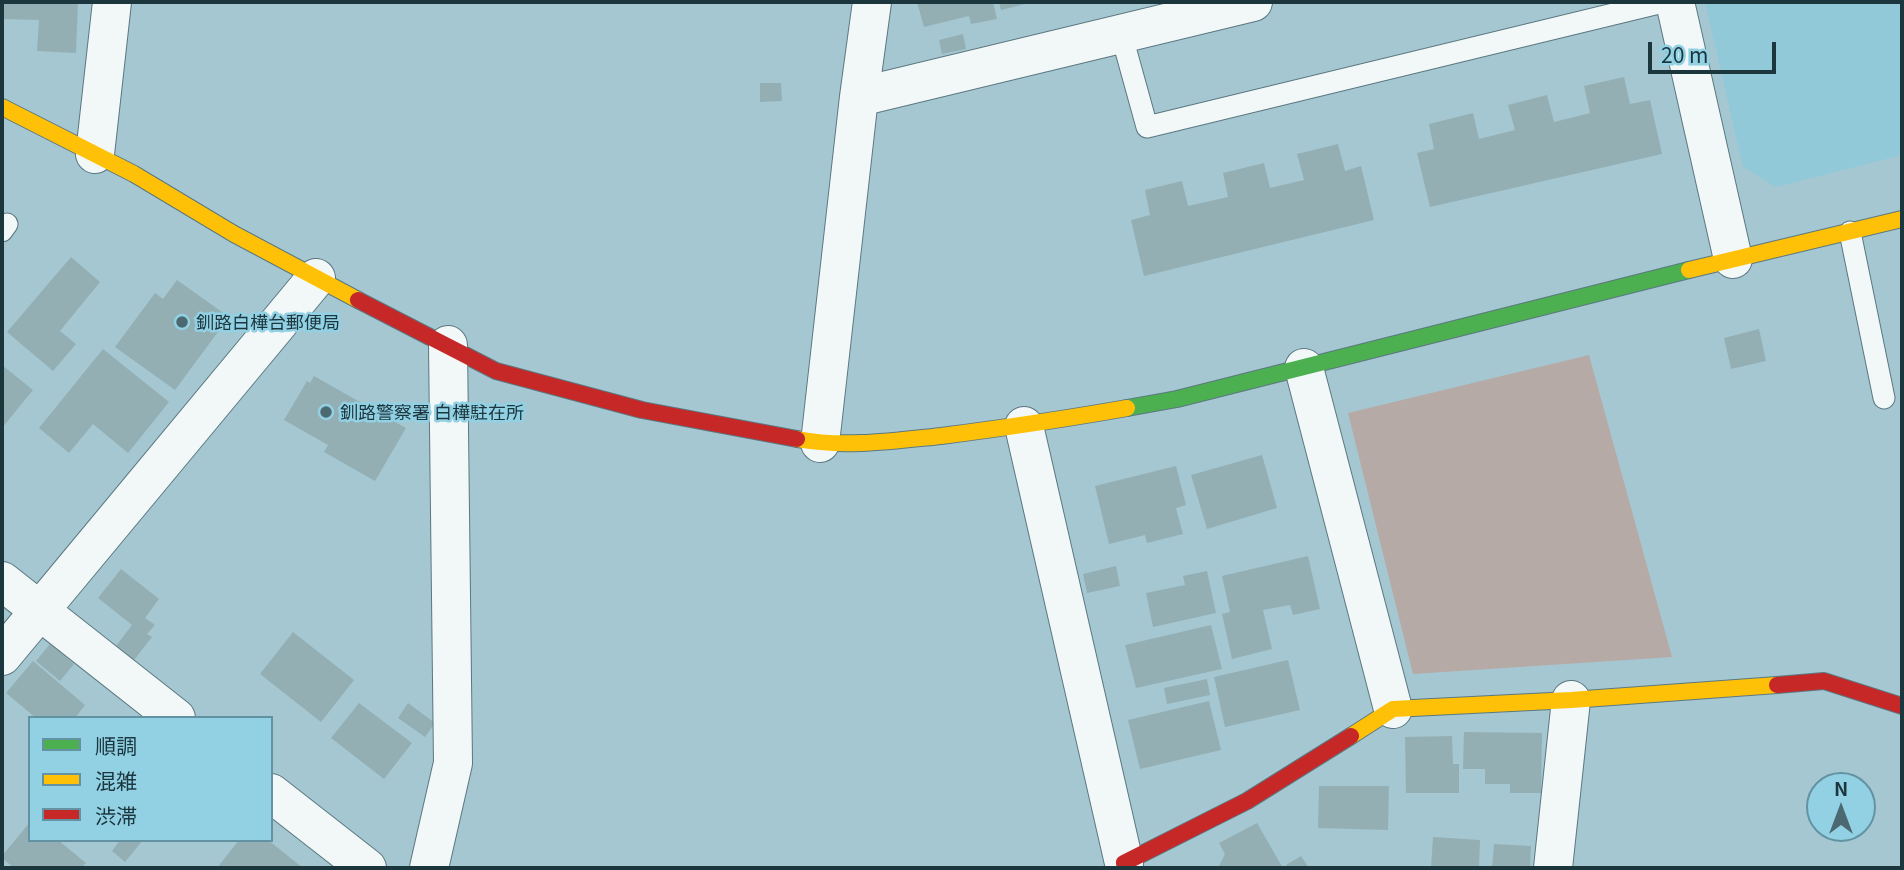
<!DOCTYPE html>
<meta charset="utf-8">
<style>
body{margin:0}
#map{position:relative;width:1904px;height:870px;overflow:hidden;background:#a5c7d1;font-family:Georgia,"Noto Sans JP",serif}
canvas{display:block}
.frame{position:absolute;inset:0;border:4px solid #1c363e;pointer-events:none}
.legend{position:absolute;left:28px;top:716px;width:245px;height:126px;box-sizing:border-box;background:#92d1e4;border:2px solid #6393a2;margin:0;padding:9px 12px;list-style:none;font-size:21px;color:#1c363e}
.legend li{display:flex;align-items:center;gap:14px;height:35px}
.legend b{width:35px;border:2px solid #6393a2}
.north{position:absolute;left:1806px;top:772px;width:70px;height:70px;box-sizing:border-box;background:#92d1e4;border:2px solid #6393a2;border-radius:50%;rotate:0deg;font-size:19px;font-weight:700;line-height:28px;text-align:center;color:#1c363e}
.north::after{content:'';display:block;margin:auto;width:24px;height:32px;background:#4c6971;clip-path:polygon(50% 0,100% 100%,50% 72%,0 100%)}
.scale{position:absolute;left:1648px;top:42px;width:128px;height:32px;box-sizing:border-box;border:4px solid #1c363e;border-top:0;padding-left:9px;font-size:21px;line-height:24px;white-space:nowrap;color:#1c363e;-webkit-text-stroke:5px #92d1e4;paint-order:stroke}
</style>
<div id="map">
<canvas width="1904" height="870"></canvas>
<div class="frame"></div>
<ul class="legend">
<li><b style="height:9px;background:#4caf50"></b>順調</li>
<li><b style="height:9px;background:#ffc107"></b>混雑</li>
<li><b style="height:9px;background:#c62828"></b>渋滞</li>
</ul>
<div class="north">N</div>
<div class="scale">20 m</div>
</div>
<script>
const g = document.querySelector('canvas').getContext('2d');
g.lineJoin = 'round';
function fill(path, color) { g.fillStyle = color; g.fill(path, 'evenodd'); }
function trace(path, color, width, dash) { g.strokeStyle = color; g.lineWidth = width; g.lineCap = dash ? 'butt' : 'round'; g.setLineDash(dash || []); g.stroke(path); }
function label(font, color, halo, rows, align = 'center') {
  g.font = font + ' Georgia,"Noto Sans JP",serif'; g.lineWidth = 5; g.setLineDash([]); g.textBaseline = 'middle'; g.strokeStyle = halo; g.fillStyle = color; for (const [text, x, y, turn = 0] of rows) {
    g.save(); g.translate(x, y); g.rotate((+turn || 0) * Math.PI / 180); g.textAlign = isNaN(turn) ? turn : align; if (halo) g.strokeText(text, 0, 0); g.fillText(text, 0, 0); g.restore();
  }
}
fill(new Path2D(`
 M 1705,2 L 1902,2 L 1902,155 L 1776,187 L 1743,167 Z`), '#91c9d9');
fill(new Path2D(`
 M 1589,355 L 1672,657 L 1413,674 L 1348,413 Z`), '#b6aaa7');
fill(new Path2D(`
 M 2,2 L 78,2 L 76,53 L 37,51 L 39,20 L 2,19 Z
 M 917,2 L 993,2 L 997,19 L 971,24 L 969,16 L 924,27 Z
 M 999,2 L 1029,2 L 1029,3 L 1001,10 Z
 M 963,34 L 966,49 L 942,54 L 939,40 Z
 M 1624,77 L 1630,104 L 1650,100 L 1662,154 L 1430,207 L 1417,153 L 1434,149 L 1429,124 L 1473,113 L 1479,139 L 1515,130 L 1508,105 L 1547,95 L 1554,122 L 1590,113 L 1584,86 Z
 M 760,83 L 781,83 L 782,101 L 760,102 Z
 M 1338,144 L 1345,171 L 1361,166 L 1374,220 L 1144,276 L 1131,220 L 1150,215 L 1145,190 L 1182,181 L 1188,206 L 1228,197 L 1223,173 L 1264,163 L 1270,188 L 1304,180 L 1297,154 Z
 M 71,257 L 100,282 L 60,331 L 76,344 L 53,371 L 7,332 Z
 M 177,280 L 229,317 L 175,390 L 115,347 L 155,293 L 163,299 Z
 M 1759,329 L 1766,361 L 1731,369 L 1724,338 Z
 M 103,349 L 169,402 L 128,453 L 93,424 L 69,453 L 39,428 Z
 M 2,365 L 33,390 L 2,428 Z
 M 314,376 L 406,428 L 375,481 L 324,452 L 328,445 L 284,420 L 307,381 L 310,383 Z
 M 1262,455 L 1277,508 L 1207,529 L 1191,475 Z
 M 1176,466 L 1186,505 L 1176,508 L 1183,534 L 1147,543 L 1145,535 L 1109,544 L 1095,486 Z
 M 1308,556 L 1320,609 L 1293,615 L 1290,605 L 1263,610 L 1272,649 L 1232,659 L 1222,614 L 1230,612 L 1222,576 Z
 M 1116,566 L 1120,586 L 1087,593 L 1083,574 Z
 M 121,569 L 159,599 L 145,618 L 155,625 L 147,634 L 152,637 L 134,660 L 116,646 L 132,625 L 98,598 Z
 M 1207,571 L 1216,613 L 1153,627 L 1146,593 L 1185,585 L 1183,576 Z
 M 1211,625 L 1222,669 L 1136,688 L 1125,645 Z
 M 293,632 L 354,680 L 321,722 L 260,674 Z
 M 50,644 L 74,664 L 60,681 L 36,661 Z
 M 1288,660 L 1300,710 L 1225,727 L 1214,677 Z
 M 33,661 L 85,705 L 75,718 L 36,718 L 6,693 Z
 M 1207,679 L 1210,695 L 1167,704 L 1164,688 Z
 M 1209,701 L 1221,750 L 1140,769 L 1128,720 Z
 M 359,703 L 412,743 L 384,779 L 331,738 Z
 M 408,703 L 435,723 L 425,737 L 398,718 Z
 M 1464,732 L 1542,733 L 1541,793 L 1510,793 L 1510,784 L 1485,784 L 1485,769 L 1463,769 Z
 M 1452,736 L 1453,764 L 1459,764 L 1459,793 L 1406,793 L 1405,737 Z
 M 1319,786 L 1389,786 L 1388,830 L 1318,828 Z
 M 30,822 L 30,840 L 58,840 L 86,863 L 81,868 L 14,868 L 2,858 L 2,856 Z
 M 1257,823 L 1283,868 L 1218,868 L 1225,854 L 1219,843 Z
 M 1433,837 L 1480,840 L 1479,868 L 1431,868 Z
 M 120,840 L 143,840 L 125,862 L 112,851 Z
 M 239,840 L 268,840 L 303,868 L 217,868 Z
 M 1494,844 L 1531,846 L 1530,868 L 1492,868 Z
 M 1301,856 L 1309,868 L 1288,868 L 1286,865 Z`), '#93afb4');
const lane = new Path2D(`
 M 1121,33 L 1147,127 L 1663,2
 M 2,231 L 7,224
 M 1850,232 L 1884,398`);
const street = new Path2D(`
 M 1675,2 L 1733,259
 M 859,97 L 1253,2
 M 95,154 L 112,2
 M 1304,368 L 1393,709
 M 1024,426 L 1124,863
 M 820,443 L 859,97 L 872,2
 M 2,581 L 176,718
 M 2,656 L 316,278
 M 271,793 L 367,868
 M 429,868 L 453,763 L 448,345
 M 1553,868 L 1571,700`);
const fast = new Path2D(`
 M 1127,408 L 1177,399 L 1689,270`);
const slow = new Path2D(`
 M 2,107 L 134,174 L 234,234 L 358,300
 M 1689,270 L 1902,219
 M 797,439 C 844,448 893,441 941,436 C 1003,428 1065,419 1127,408
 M 1351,736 L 1393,709 L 1571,700 L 1777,685`);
const jam = new Path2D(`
 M 358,300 L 496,371 L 642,410 L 797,439
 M 1777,685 L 1824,681 L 1902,706
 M 1125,868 L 1124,863 L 1247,801 L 1351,736`);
trace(lane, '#5b7880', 23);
trace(street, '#5b7880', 40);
trace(fast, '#5b7880', 18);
trace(slow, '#5b7880', 18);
trace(jam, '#5b7880', 18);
trace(lane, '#f2f7f8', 21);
trace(street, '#f2f7f8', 38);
trace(fast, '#4caf50', 16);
trace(slow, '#ffc107', 16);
trace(jam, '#c62828', 16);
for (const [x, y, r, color] of [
 [182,322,7,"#4c6971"],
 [326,412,7,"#4c6971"]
]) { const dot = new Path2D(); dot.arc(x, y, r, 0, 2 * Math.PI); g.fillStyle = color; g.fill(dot); trace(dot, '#92d1e4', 2.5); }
label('18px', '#1c363e', '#92d1e4', [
 ["釧路白樺台郵便局",196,322],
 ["釧路警察署 白樺駐在所",340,412]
], 'left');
</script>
